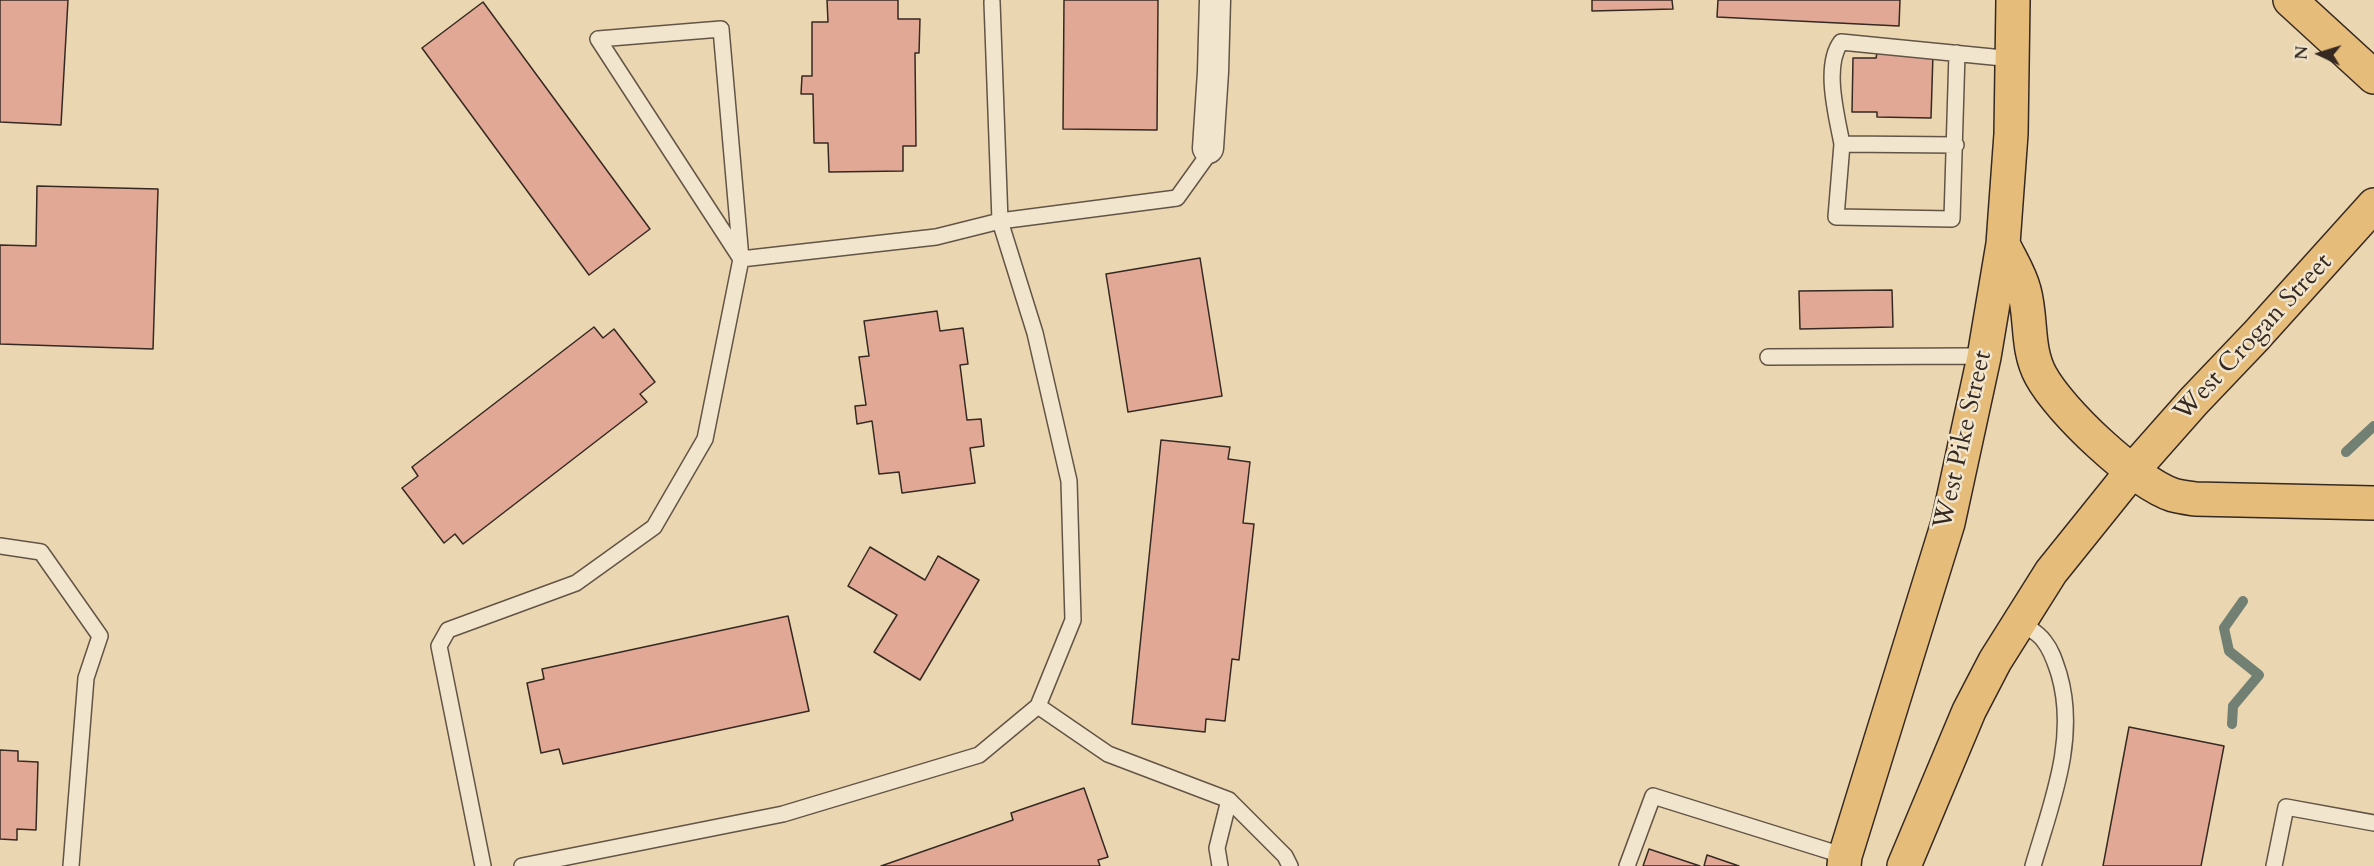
<!DOCTYPE html>
<style>
body{margin:0}
#map{position:relative;width:2374px;height:866px;overflow:hidden;background:#ead7b2;font-family:Cardo,serif}
canvas{display:block}
.north{position:absolute;left:2290px;top:24px;width:60px;height:60px;-webkit-text-stroke:4px #f1e5cd;paint-order:stroke;rotate:274deg;font-size:16px;font-weight:700;line-height:24px;text-align:center;color:#362922}
.north::after{content:'';display:block;margin:auto;width:21px;height:27px;background:#362922;clip-path:polygon(50% 0,100% 100%,50% 72%,0 100%)}
</style>
<div id="map">
<canvas width="2374" height="866"></canvas>
<div class="north">N</div>
</div>
<script>
const g = document.querySelector('canvas').getContext('2d');
g.lineJoin = 'round';
function trace(path, color, width, dash) { g.strokeStyle = color; g.lineWidth = width; g.lineCap = dash ? 'butt' : 'round'; g.setLineDash(dash || []); g.stroke(path); }
function fill(path, color) { g.fillStyle = color; g.fill(path, 'evenodd'); }
function label(font, color, halo, rows, align = 'center') {
  g.font = font + ' Cardo,serif'; g.lineWidth = 5; g.setLineDash([]); g.textBaseline = 'middle'; g.strokeStyle = halo; g.fillStyle = color; for (const [text, x, y, turn = 0] of rows) {
    g.save(); g.translate(x, y); g.rotate((+turn || 0) * Math.PI / 180); g.textAlign = isNaN(turn) ? turn : align; if (halo) g.strokeText(text, 0, 0); g.fillText(text, 0, 0); g.restore();
  }
}
trace(new Path2D(`
 M 2346,452 L 2374,426
 M 2232,724 L 2233,706 L 2259,675 L 2229,651 L 2224,628 L 2243,601`), '#718073', 10);
const building = new Path2D(`
 M 0,0 L 68,0 L 61,125 L 0,122 Z
 M 827,0 L 898,0 L 898,19 L 920,19 L 919,53 L 915,53 L 916,146 L 903,146 L 903,171 L 829,172 L 828,143 L 814,143 L 813,94 L 801,94 L 802,76 L 812,76 L 812,22 L 828,22 Z
 M 1064,0 L 1158,0 L 1157,130 L 1063,129 Z
 M 1592,0 L 1672,0 L 1673,9 L 1592,11 Z
 M 1718,0 L 1900,0 L 1899,26 L 1717,17 Z
 M 483,2 L 650,229 L 589,275 L 422,48 Z
 M 1877,53 L 1933,54 L 1931,118 L 1877,117 L 1877,112 L 1852,112 L 1853,58 L 1876,58 Z
 M 37,186 L 158,189 L 153,349 L 0,344 L 0,245 L 36,246 Z
 M 1200,258 L 1222,396 L 1128,412 L 1106,274 Z
 M 1892,290 L 1893,327 L 1800,329 L 1799,291 Z
 M 937,311 L 940,331 L 963,328 L 968,364 L 960,365 L 967,420 L 981,419 L 984,446 L 970,448 L 975,483 L 902,493 L 899,472 L 879,474 L 872,421 L 857,424 L 855,406 L 866,405 L 859,357 L 869,356 L 864,321 Z
 M 594,327 L 603,338 L 614,329 L 655,382 L 640,394 L 647,402 L 463,544 L 455,534 L 444,543 L 402,488 L 418,476 L 412,467 Z
 M 1161,440 L 1230,447 L 1228,459 L 1250,462 L 1243,523 L 1254,524 L 1239,660 L 1232,659 L 1225,721 L 1206,719 L 1205,732 L 1132,724 Z
 M 870,547 L 925,580 L 938,556 L 979,580 L 920,680 L 874,652 L 897,615 L 848,586 Z
 M 788,616 L 809,711 L 563,764 L 559,749 L 541,753 L 527,683 L 544,679 L 542,669 Z
 M 2129,727 L 2224,746 L 2201,866 L 2103,866 Z
 M 0,750 L 18,751 L 18,761 L 38,762 L 36,830 L 17,829 L 17,840 L 0,839 Z
 M 1084,788 L 1108,857 L 1098,860 L 1100,866 L 881,866 L 1013,820 L 1011,813 Z
 M 1649,849 L 1700,866 L 1643,866 Z
 M 1707,855 L 1739,866 L 1704,866 Z`);
fill(building, '#e1a995');
trace(building, '#362922', 1.5);
const lane = new Path2D(`
 M 992,2 L 1000,221 L 1177,198 L 1205,159 L 1208,148
 M 721,29 L 741,259 L 598,39 Z
 M 1842,144 C 1837,117 1823,66 1841,42 L 2013,59
 M 1956,145 L 1842,144 L 1836,217 L 1952,219 L 1957,53
 M 1768,357 L 1972,356 L 1984,357
 M 0,546 L 41,552 L 100,636 L 86,678 L 71,866
 M 2019,621 C 2027,627 2039,633 2044,641 C 2052,651 2055,662 2059,674 C 2078,739 2051,804 2033,866
 M 483,866 L 439,646 L 448,630 L 576,583 L 654,527 L 705,439 L 741,259 L 936,237 L 1000,221 L 1035,333 L 1069,481 L 1073,620 L 1038,706 L 1108,754 L 1229,800 L 1285,856 L 1290,866
 M 522,866 L 783,814 L 979,755 L 1038,706
 M 1220,866 L 1217,848 L 1229,800
 M 1627,866 L 1653,796 L 1845,856
 M 2274,866 L 2286,807 L 2374,823`);
const street = new Path2D(`
 M 1208,148 L 1213,72 L 1215,0`);
const primary = new Path2D(`
 M 2290,0 L 2374,77
 M 2003,244 C 2010,259 2020,274 2024,290 C 2032,318 2026,349 2041,376 C 2060,411 2135,482 2173,495 C 2180,497 2188,498 2195,499 L 2374,503
 M 1844,866 L 1845,856 L 1948,523 L 1984,357 L 2003,244 L 2011,134 L 2013,0
 M 1904,866 L 1969,711 L 1995,661 L 2051,572 L 2133,470 L 2194,401 L 2256,336 L 2374,205`);
trace(lane, '#635446', 18);
trace(street, '#635446', 33);
trace(primary, '#362922', 36);
trace(lane, '#f1e5cd', 15);
trace(street, '#f1e5cd', 30);
trace(primary, '#e5bc79', 33);
label('26px', '#362922', '#f1e5cd', [
 ["West Crogan Street",2254,338,-47],
 ["West Pike Street",1964,440,-77]
]);
</script>
